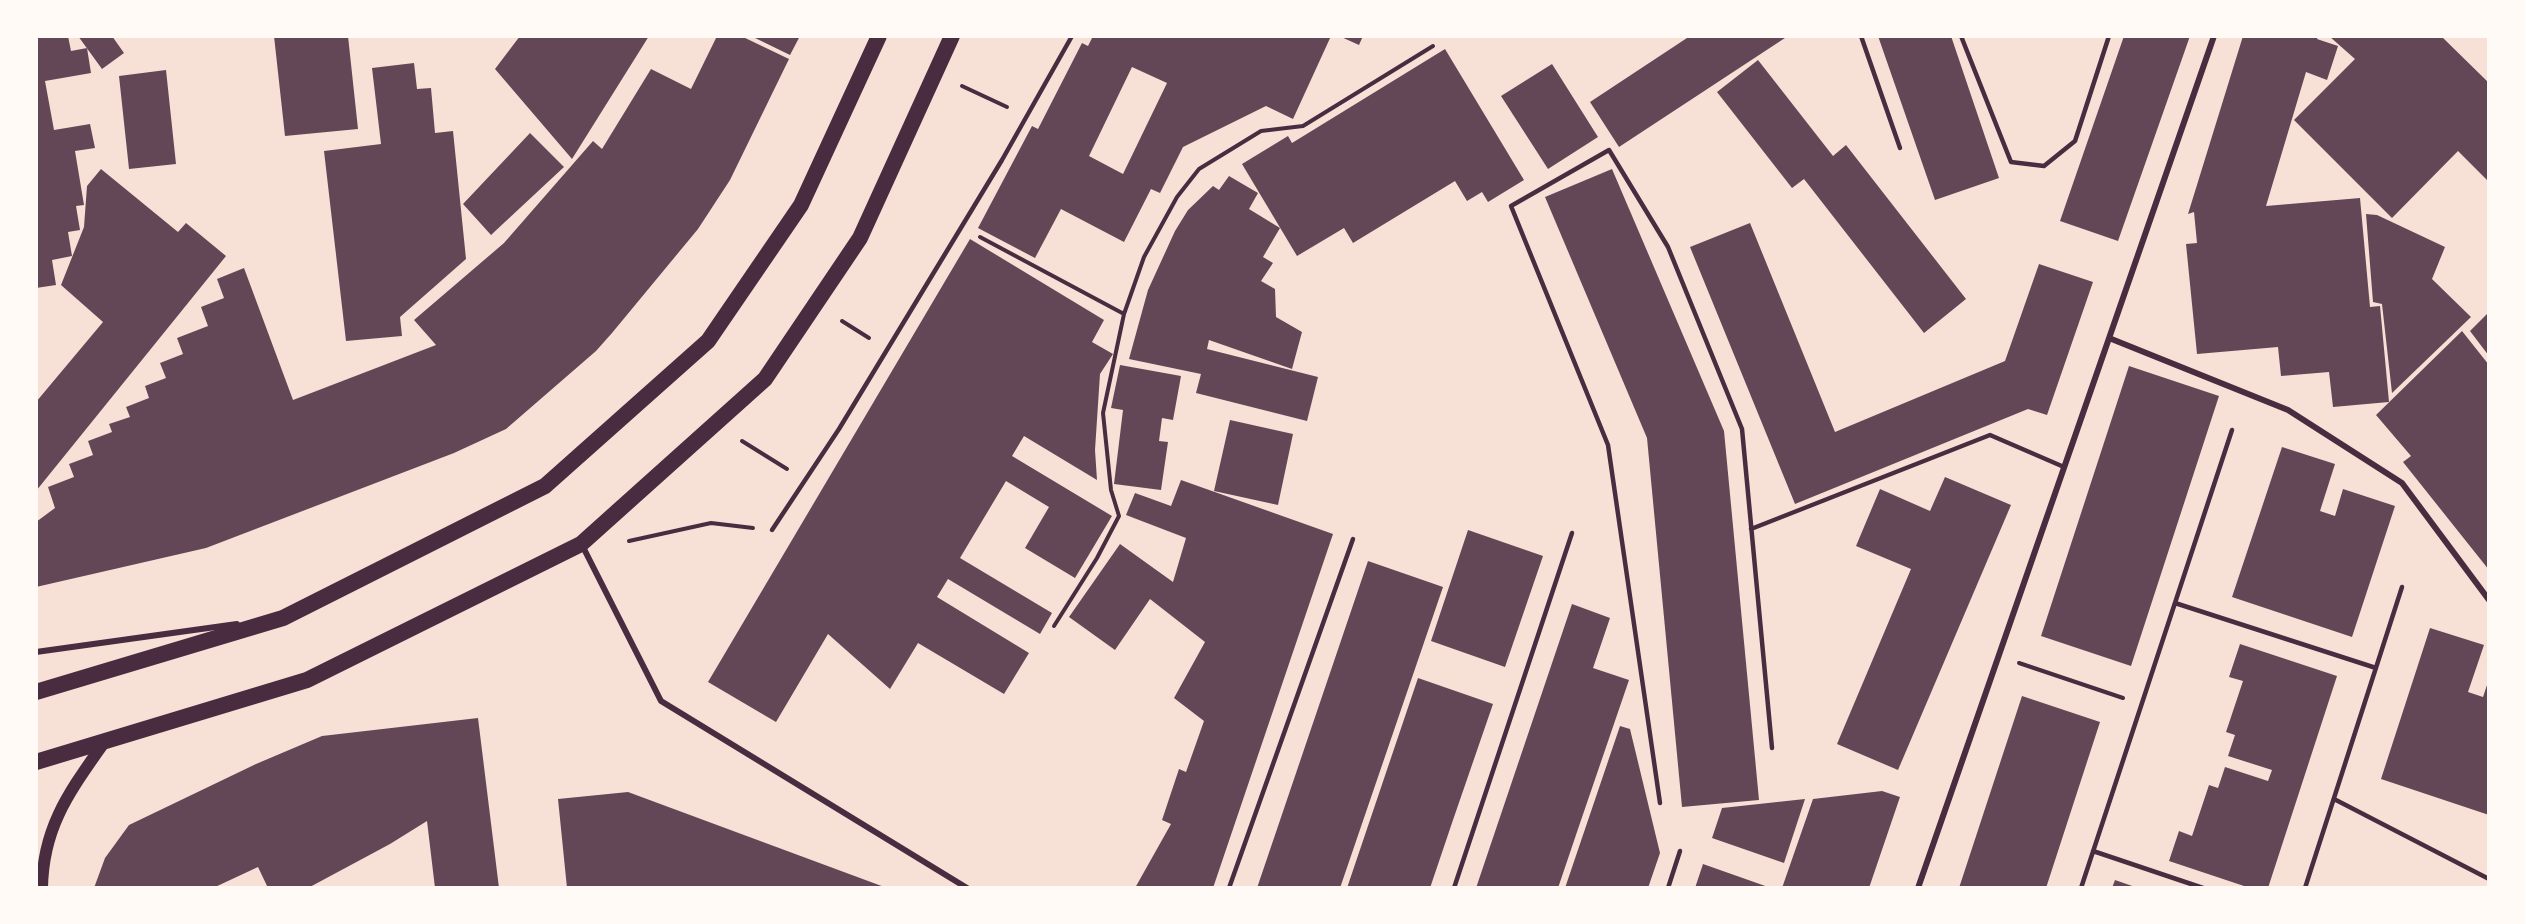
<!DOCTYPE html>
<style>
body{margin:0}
#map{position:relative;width:2525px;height:924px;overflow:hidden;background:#f7e1d7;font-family:Cabin,sans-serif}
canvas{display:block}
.frame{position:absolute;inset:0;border:38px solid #fffaf5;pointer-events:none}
</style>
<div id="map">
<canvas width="2525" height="924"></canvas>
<div class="frame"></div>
</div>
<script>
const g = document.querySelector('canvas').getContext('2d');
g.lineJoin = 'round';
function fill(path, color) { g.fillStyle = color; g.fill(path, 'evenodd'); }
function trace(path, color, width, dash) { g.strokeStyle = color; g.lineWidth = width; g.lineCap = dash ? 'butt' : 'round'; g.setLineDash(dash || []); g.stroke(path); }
fill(new Path2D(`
 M 36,36 L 68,36 L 71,51 L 87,48 L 91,73 L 45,81 L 54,130 L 90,124 L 95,148 L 75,151 L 84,205 L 76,206 L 80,230 L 68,232 L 72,256 L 52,260 L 56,285 L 36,288 Z
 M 78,36 L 112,36 L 124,53 L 102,69 Z
 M 274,36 L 348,36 L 358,129 L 285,136 Z
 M 520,36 L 649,36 L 572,159 L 495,69 Z
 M 717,36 L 741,36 L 789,59 L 730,180 L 698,229 L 612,333 L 596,351 L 506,429 L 454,453 L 206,548 L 36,587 L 36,522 L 55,508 L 48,487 L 74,477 L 69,464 L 93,455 L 88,441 L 112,432 L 109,424 L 130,417 L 126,407 L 149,398 L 145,386 L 166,378 L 160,363 L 183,354 L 177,338 L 208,326 L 201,307 L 224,298 L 217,279 L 244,268 L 293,400 L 436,345 L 414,320 L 504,243 L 593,141 L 602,149 L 651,69 L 691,89 Z
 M 751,36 L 800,36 L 790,55 Z
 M 1093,36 L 1331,36 L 1293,119 L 1266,106 L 1183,147 L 1160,193 L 1151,189 L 1124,242 L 1061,209 L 1035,258 L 978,228 L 1032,126 L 1038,129 L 1082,43 L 1088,46 ZM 1132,67 L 1167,83 L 1123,174 L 1089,156 Z
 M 1339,36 L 1363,36 L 1359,45 Z
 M 1690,36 L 1788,36 L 1619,147 L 1590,102 Z
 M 1878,36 L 1951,36 L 1999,178 L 1935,200 Z
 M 2124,36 L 2190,36 L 2118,241 L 2060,221 Z
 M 2243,36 L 2318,36 L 2317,39 L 2338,46 L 2327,80 L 2306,72 L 2266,206 L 2360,198 L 2370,307 L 2380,306 L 2389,402 L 2333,407 L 2329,372 L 2281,376 L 2278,347 L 2197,354 L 2186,244 L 2197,243 L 2194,212 L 2188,214 Z
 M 2329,36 L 2441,36 L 2489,83 L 2489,182 L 2458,151 L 2392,218 L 2294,120 L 2355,59 Z
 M 1445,49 L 1524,180 L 1488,202 L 1482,192 L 1467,201 L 1455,181 L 1353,243 L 1344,228 L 1297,256 L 1242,164 L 1288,136 L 1292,143 Z
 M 1758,60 L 1833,156 L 1846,145 L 1966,299 L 1924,333 L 1804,179 L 1792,188 L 1717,92 Z
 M 414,63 L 417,89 L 431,88 L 435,133 L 453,131 L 466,259 L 400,317 L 402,336 L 346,341 L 324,151 L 381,144 L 372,68 Z
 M 1552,64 L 1598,137 L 1548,169 L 1501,96 Z
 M 166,70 L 176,164 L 129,169 L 119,76 Z
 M 530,133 L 564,167 L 491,235 L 463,204 Z
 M 101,169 L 178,232 L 186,223 L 226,256 L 36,491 L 36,402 L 103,322 L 61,285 L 84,227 L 87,186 Z
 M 1612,169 L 1724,431 L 1759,800 L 1682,807 L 1647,438 L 1545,197 Z
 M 1229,176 L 1258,193 L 1249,209 L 1280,228 L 1263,257 L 1273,263 L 1261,281 L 1275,289 L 1276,317 L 1302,332 L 1292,369 L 1209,340 L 1207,349 L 1318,377 L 1307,421 L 1196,393 L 1201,374 L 1129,359 L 1148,290 L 1175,231 L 1188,210 L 1213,186 L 1219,190 Z
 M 2366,214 L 2377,215 L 2445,247 L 2432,279 L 2471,317 L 2392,393 L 2382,304 L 2373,302 Z
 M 1750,223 L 1835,432 L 2005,361 L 2039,264 L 2093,282 L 2047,415 L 2028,409 L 1795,504 L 1690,247 Z
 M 970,239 L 1104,320 L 1092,342 L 1113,354 L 1100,374 L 1095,450 L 1097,480 L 1024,436 L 1012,456 L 1112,516 L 1075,578 L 1025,548 L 1049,507 L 1006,481 L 960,558 L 1052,613 L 1040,634 L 948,579 L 937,597 L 1029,653 L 1004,694 L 918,643 L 890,689 L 828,634 L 776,722 L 708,682 Z
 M 2489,312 L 2489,356 L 2470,331 Z
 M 2462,331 L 2489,365 L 2489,570 L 2403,462 L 2411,456 L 2376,415 Z
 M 1120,365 L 1181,376 L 1173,420 L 1162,418 L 1159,441 L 1168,442 L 1161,490 L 1114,484 L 1123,410 L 1111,408 Z
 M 2129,366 L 2219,396 L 2131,666 L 2041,636 Z
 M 1230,420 L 1293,434 L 1278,505 L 1214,491 Z
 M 2282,447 L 2335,464 L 2320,511 L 2335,516 L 2343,489 L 2395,506 L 2352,637 L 2232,597 Z
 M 1945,477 L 2011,505 L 1898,770 L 1837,744 L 1911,569 L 1856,546 L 1880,489 L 1930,511 Z
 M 1181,480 L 1333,534 L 1213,888 L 1135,888 L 1171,824 L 1162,820 L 1179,769 L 1186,772 L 1204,721 L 1174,698 L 1205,642 L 1150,599 L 1115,650 L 1069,617 L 1120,544 L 1173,582 L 1186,538 L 1126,515 L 1135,493 L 1171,506 Z
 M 1468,530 L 1543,556 L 1505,667 L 1431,641 Z
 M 1368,561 L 1443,587 L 1340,888 L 1257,888 Z
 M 1572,604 L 1610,618 L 1593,668 L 1629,680 L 1578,829 L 1558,888 L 1476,888 Z
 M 2430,628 L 2484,645 L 2468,692 L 2483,697 L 2489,679 L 2489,815 L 2381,779 Z
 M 2240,644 L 2337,676 L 2268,888 L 2250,888 L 2169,861 L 2179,831 L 2192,836 L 2209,785 L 2218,788 L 2225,767 L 2268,781 L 2272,770 L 2228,756 L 2235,735 L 2226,732 L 2243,681 L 2229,677 Z
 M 1418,678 L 1493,704 L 1453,820 L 1430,888 L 1347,888 Z
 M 2022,696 L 2100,722 L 2046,888 L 1959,888 Z
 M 478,718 L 499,888 L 435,888 L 427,821 L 390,844 L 308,888 L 268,888 L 258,867 L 213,888 L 94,888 L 105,858 L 129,825 L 256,764 L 322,736 Z
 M 1620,726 L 1630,729 L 1660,853 L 1648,888 L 1565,888 Z
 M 1882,791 L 1900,797 L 1869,888 L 1782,888 L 1813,799 Z
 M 628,792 L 887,888 L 567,888 L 558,799 Z
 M 1805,799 L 1784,863 L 1712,838 L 1722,808 Z
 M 1703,864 L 1771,888 L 1695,888 Z
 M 2115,880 L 2138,888 L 2112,888 Z`), '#644757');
trace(new Path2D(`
 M 962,86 L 1007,107
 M 980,237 L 1124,314
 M 842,321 L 869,338
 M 742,441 L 787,469
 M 629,541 L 711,523 L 753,528
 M 1054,626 L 1097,558 L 1119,516 L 1111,490 L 1103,413 L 1124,314 L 1144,257 L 1177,197 L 1199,169 L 1261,131 L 1303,126 L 1433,46
 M 2019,663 L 2123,698`), '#4a2c40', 4);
trace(new Path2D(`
 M 1861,36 L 1900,148
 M 1961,36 L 2011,162 L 2044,166 L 2075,141 L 2109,36
 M 1751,529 L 1990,435 L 2064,467
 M 772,530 L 839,429 L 1002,160 L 1072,36
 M 2175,603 L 2376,668
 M 2334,799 L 2489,879
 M 1660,803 L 1608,445 L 1511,206 L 1609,150 L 1668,247 L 1742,429 L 1772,748
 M 2093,851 L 2203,888
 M 1229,888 L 1353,539
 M 1454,888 L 1572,533
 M 1668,888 L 1680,851
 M 2081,888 L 2232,430
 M 2305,888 L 2402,587`), '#4a2c40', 4.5);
trace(new Path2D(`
 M 2109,338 L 2288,410 L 2402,483 L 2489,600
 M 582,545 L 661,701 L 967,888
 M 36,652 L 237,624
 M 1918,888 L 2214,36`), '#4a2c40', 6);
trace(new Path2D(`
 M 42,888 C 43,825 71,790 105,741`), '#4a2c40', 12);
trace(new Path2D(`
 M 36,692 L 283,618 L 545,486 L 708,341 L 801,205 L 879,36
 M 36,762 L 307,680 L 581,544 L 765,379 L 860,238 L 952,36`), '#4a2c40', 16);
</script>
